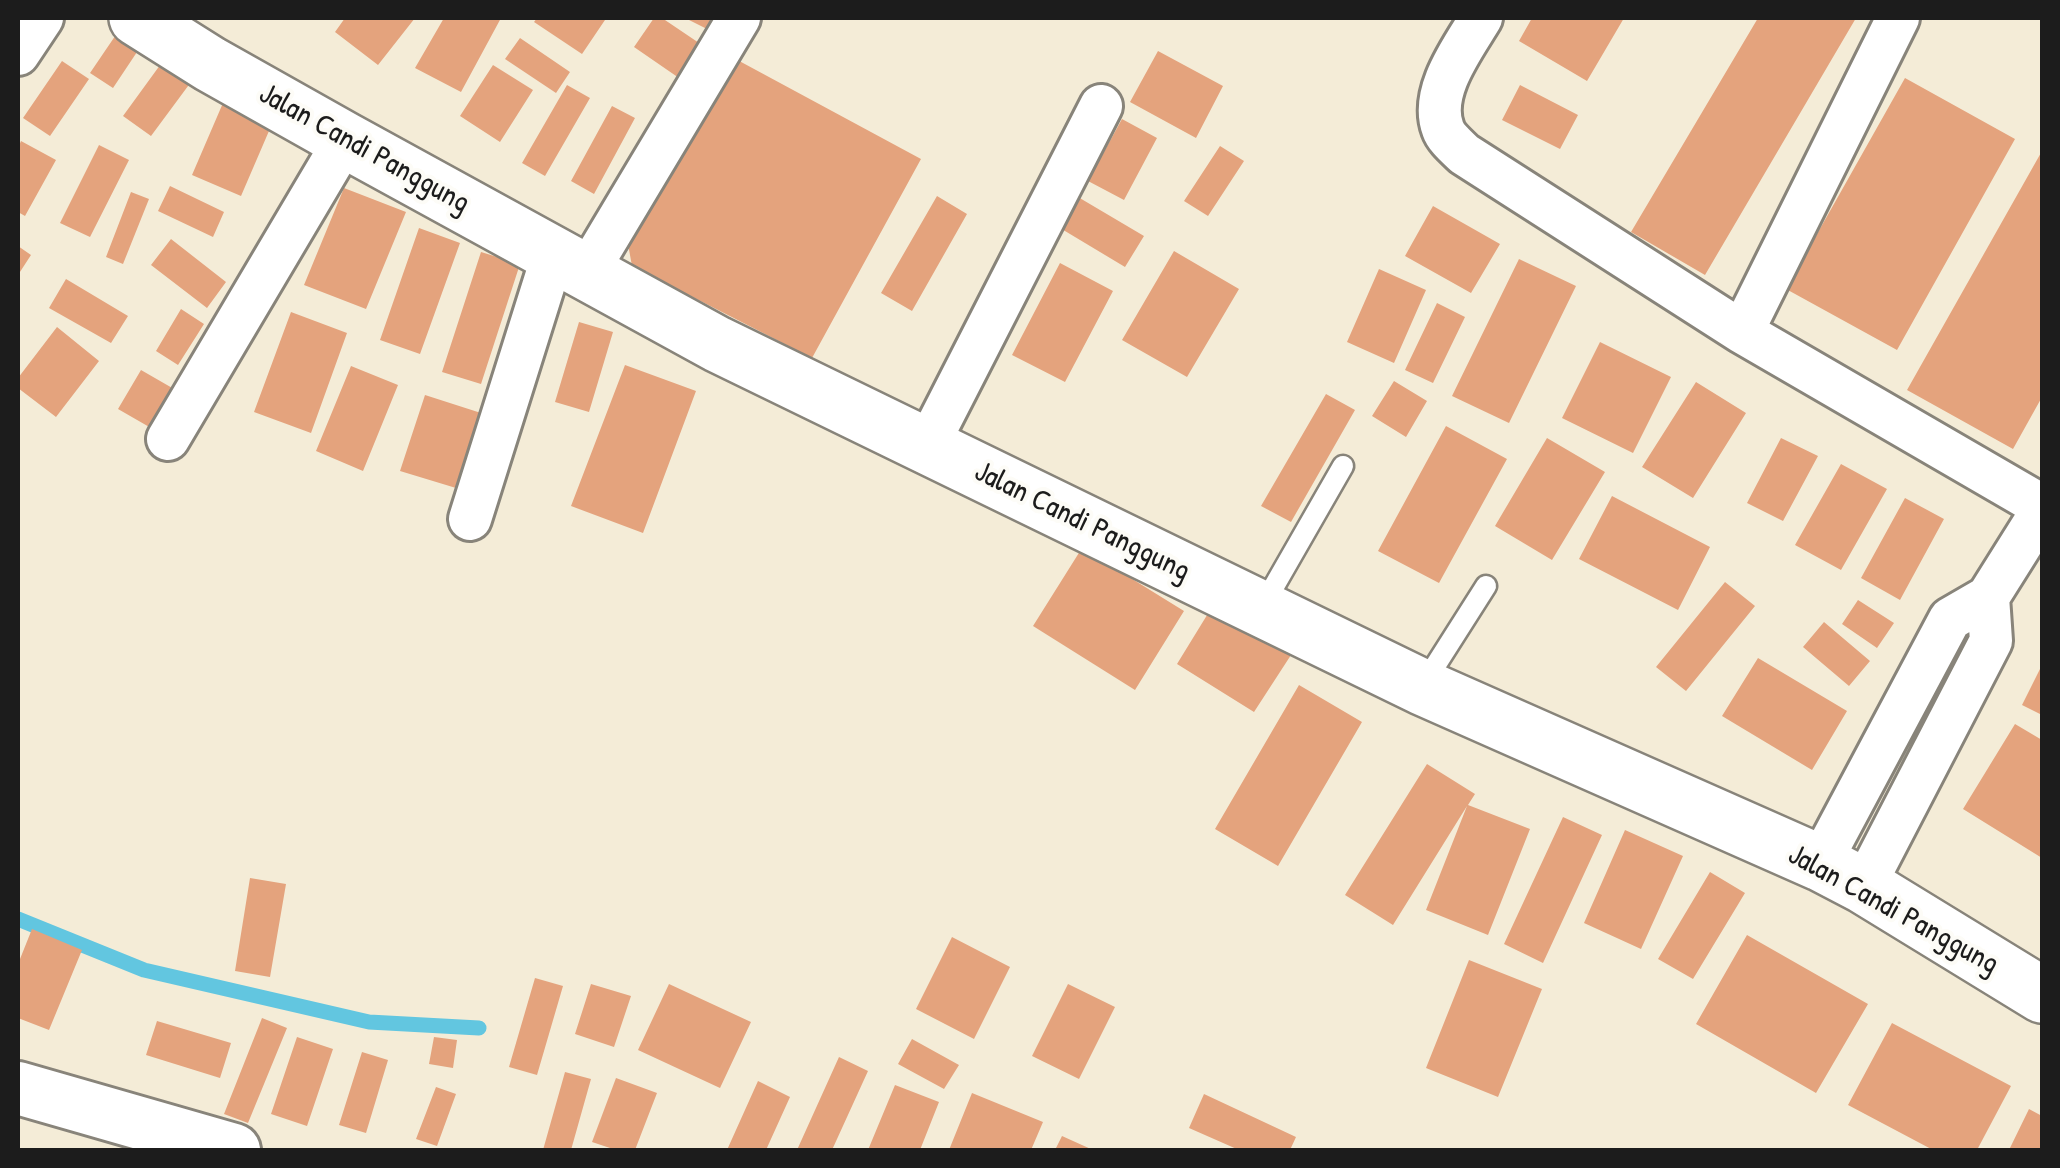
<!DOCTYPE html>
<style>
body{margin:0}
#map{position:relative;width:2060px;height:1168px;overflow:hidden;background:#f4ecd7;font-family:"Patrick Hand",sans-serif}
canvas{display:block}
.frame{position:absolute;inset:0;border:20px solid #1c1c1c;pointer-events:none}
</style>
<div id="map">
<canvas width="2060" height="1168"></canvas>
<div class="frame"></div>
</div>
<script>
const g = document.querySelector('canvas').getContext('2d');
g.lineJoin = 'round';
function trace(path, color, width, dash) { g.strokeStyle = color; g.lineWidth = width; g.lineCap = dash ? 'butt' : 'round'; g.setLineDash(dash || []); g.stroke(path); }
function fill(path, color) { g.fillStyle = color; g.fill(path, 'evenodd'); }
function label(font, color, halo, rows, align = 'center') {
  g.font = font + ' "Patrick Hand",sans-serif'; g.lineWidth = 8; g.setLineDash([]); g.textBaseline = 'middle'; g.strokeStyle = halo; g.fillStyle = color; for (const [text, x, y, turn = 0] of rows) {
    g.save(); g.translate(x, y); g.rotate((+turn || 0) * Math.PI / 180); g.textAlign = isNaN(turn) ? turn : align; if (halo) g.strokeText(text, 0, 0); g.fillText(text, 0, 0); g.restore();
  }
}
trace(new Path2D(`
 M 18,919 L 144,970 L 369,1022 L 479,1028`), '#62c6e0', 15);
fill(new Path2D(`
 M 345,18 L 415,18 L 378,65 L 335,32 Z
 M 444,18 L 501,18 L 461,92 L 415,68 Z
 M 537,18 L 601,18 L 605,20 L 582,54 L 534,22 Z
 M 654,18 L 662,18 L 702,45 L 679,78 L 634,47 Z
 M 685,18 L 716,18 L 709,30 Z
 M 1532,18 L 1624,18 L 1587,81 L 1519,41 Z
 M 1758,18 L 1856,18 L 1705,275 L 1631,232 Z
 M 126,20 L 149,34 L 113,88 L 90,73 Z
 M 520,38 L 570,72 L 556,93 L 505,59 Z
 M 1158,51 L 1223,86 L 1196,138 L 1130,102 Z
 M 730,56 L 921,159 L 812,358 L 632,266 L 628,244 Z
 M 62,61 L 89,79 L 50,136 L 23,118 Z
 M 163,61 L 191,82 L 151,136 L 123,116 Z
 M 493,65 L 533,90 L 500,142 L 460,116 Z
 M 1905,78 L 2015,139 L 1897,350 L 1786,289 Z
 M 567,85 L 590,98 L 545,176 L 522,163 Z
 M 1520,85 L 1578,115 L 1560,149 L 1502,120 Z
 M 226,96 L 275,117 L 241,196 L 192,175 Z
 M 612,106 L 635,118 L 594,194 L 571,181 Z
 M 1122,119 L 1157,138 L 1124,200 L 1088,181 Z
 M 21,141 L 56,160 L 25,216 L 18,212 L 18,148 Z
 M 99,145 L 129,160 L 90,237 L 60,223 Z
 M 1220,146 L 1244,161 L 1208,216 L 1184,201 Z
 M 2042,151 L 2042,397 L 2013,449 L 1907,390 Z
 M 170,186 L 224,212 L 213,237 L 158,211 Z
 M 344,188 L 406,212 L 366,309 L 304,285 Z
 M 131,192 L 149,199 L 123,264 L 106,257 Z
 M 937,196 L 967,214 L 912,311 L 881,293 Z
 M 1078,197 L 1144,236 L 1125,267 L 1060,228 Z
 M 1433,206 L 1500,244 L 1471,293 L 1405,256 Z
 M 419,228 L 460,243 L 420,354 L 380,340 Z
 M 171,239 L 226,282 L 207,308 L 151,265 Z
 M 18,246 L 31,255 L 18,275 Z
 M 1174,251 L 1239,289 L 1187,377 L 1122,340 Z
 M 481,252 L 520,264 L 481,384 L 442,372 Z
 M 1519,259 L 1576,286 L 1509,423 L 1452,396 Z
 M 1060,263 L 1113,291 L 1065,382 L 1012,355 Z
 M 1379,269 L 1426,290 L 1394,363 L 1347,342 Z
 M 66,279 L 128,316 L 111,343 L 49,308 Z
 M 1437,303 L 1465,317 L 1433,383 L 1405,370 Z
 M 181,309 L 204,324 L 178,365 L 156,351 Z
 M 291,312 L 347,333 L 311,433 L 254,412 Z
 M 579,322 L 613,332 L 589,412 L 555,402 Z
 M 57,327 L 99,361 L 56,417 L 18,388 L 18,378 Z
 M 1600,342 L 1671,377 L 1633,453 L 1562,418 Z
 M 625,365 L 696,391 L 643,533 L 571,506 Z
 M 351,366 L 398,385 L 363,471 L 316,451 Z
 M 141,370 L 174,389 L 151,428 L 118,409 Z
 M 1394,381 L 1427,401 L 1406,437 L 1372,416 Z
 M 1696,382 L 1746,413 L 1693,498 L 1642,467 Z
 M 1326,394 L 1355,410 L 1291,522 L 1261,506 Z
 M 425,395 L 481,413 L 456,488 L 400,471 Z
 M 1446,426 L 1507,459 L 1439,583 L 1378,551 Z
 M 1547,438 L 1605,472 L 1552,560 L 1495,526 Z
 M 1781,438 L 1818,456 L 1783,521 L 1747,503 Z
 M 1841,464 L 1887,489 L 1841,570 L 1795,545 Z
 M 1612,496 L 1710,547 L 1678,610 L 1579,559 Z
 M 1905,498 L 1944,519 L 1900,600 L 1861,578 Z
 M 1082,548 L 1184,611 L 1135,690 L 1033,626 Z
 M 1725,582 L 1755,606 L 1686,691 L 1656,667 Z
 M 1858,600 L 1894,623 L 1877,648 L 1842,624 Z
 M 1212,607 L 1291,655 L 1254,712 L 1177,664 Z
 M 1824,622 L 1870,661 L 1849,686 L 1803,647 Z
 M 1758,658 L 1847,711 L 1812,770 L 1722,716 Z
 M 2042,665 L 2042,715 L 2022,705 Z
 M 1299,685 L 1362,722 L 1278,866 L 1215,829 Z
 M 2015,724 L 2042,740 L 2042,858 L 1963,809 Z
 M 1427,764 L 1475,794 L 1468,805 L 1530,829 L 1488,935 L 1426,910 L 1467,806 L 1393,925 L 1345,895 Z
 M 1563,817 L 1602,835 L 1543,963 L 1504,944 Z
 M 1625,830 L 1683,856 L 1641,949 L 1584,923 Z
 M 1710,872 L 1745,893 L 1693,979 L 1658,959 Z
 M 250,878 L 286,884 L 270,977 L 235,971 Z
 M 32,929 L 82,950 L 49,1030 L 18,1018 L 18,964 Z
 M 1747,935 L 1868,1004 L 1816,1093 L 1696,1024 Z
 M 952,937 L 1010,967 L 974,1039 L 916,1009 Z
 M 1469,960 L 1542,989 L 1498,1097 L 1426,1068 Z
 M 535,978 L 563,986 L 537,1075 L 509,1067 Z
 M 591,984 L 631,996 L 614,1047 L 575,1034 Z
 M 669,984 L 751,1022 L 720,1088 L 638,1050 Z
 M 1068,984 L 1115,1007 L 1079,1079 L 1032,1056 Z
 M 262,1018 L 287,1028 L 248,1123 L 224,1114 Z
 M 157,1021 L 231,1043 L 220,1078 L 146,1055 Z
 M 1892,1023 L 2011,1086 L 1977,1150 L 1933,1150 L 1848,1105 Z
 M 297,1037 L 333,1049 L 307,1126 L 271,1114 Z
 M 434,1037 L 457,1040 L 453,1068 L 429,1064 Z
 M 912,1039 L 959,1065 L 944,1089 L 898,1064 Z
 M 362,1052 L 388,1060 L 366,1133 L 339,1125 Z
 M 839,1057 L 868,1071 L 832,1150 L 797,1150 Z
 M 565,1072 L 591,1079 L 571,1150 L 543,1150 Z
 M 616,1078 L 657,1093 L 635,1150 L 616,1150 L 592,1142 Z
 M 758,1081 L 790,1097 L 766,1150 L 727,1150 Z
 M 895,1085 L 939,1102 L 920,1150 L 868,1150 Z
 M 436,1087 L 456,1094 L 437,1146 L 416,1139 Z
 M 972,1093 L 1043,1122 L 1031,1150 L 949,1150 Z
 M 1204,1094 L 1296,1137 L 1290,1150 L 1239,1150 L 1189,1128 Z
 M 2029,1109 L 2042,1116 L 2042,1150 L 2009,1150 Z
 M 1062,1136 L 1093,1150 L 1055,1150 Z`), '#e4a37d');
const service = new Path2D(`
 M 1261,609 L 1343,466
 M 1423,685 L 1486,586`);
const minor = new Path2D(`
 M 1481,18 C 1463,48 1429,92 1443,129 C 1446,138 1457,147 1464,154 L 1742,332 L 2042,506
 M 18,54 L 42,18
 M 587,272 L 739,18
 M 1742,332 L 1898,18
 M 168,439 L 345,140
 M 927,446 L 1101,106
 M 470,519 L 554,252
 M 1820,863 L 1950,619 L 1988,597 L 2042,511
 M 1864,886 L 1991,641 L 1988,597`);
const tertiary = new Path2D(`
 M 18,1088 L 234,1150`);
const secondary = new Path2D(`
 M 137,18 L 210,64 L 345,140 L 717,344 L 1422,687 L 1820,863 L 1864,886 L 2042,995`);
trace(service, '#88847a', 25);
trace(minor, '#88847a', 48);
trace(tertiary, '#88847a', 58);
trace(secondary, '#88847a', 60);
trace(service, '#fff', 20);
trace(minor, '#fff', 42);
trace(tertiary, '#fff', 52);
trace(secondary, '#fff', 55);
label('30px', '#1c1c1c', '#fdfcf7', [
 ["Jalan Candi Panggung",364,149,29],
 ["Jalan Candi Panggung",1082,522,26],
 ["Jalan Candi Panggung",1893,910,29]
]);
</script>
